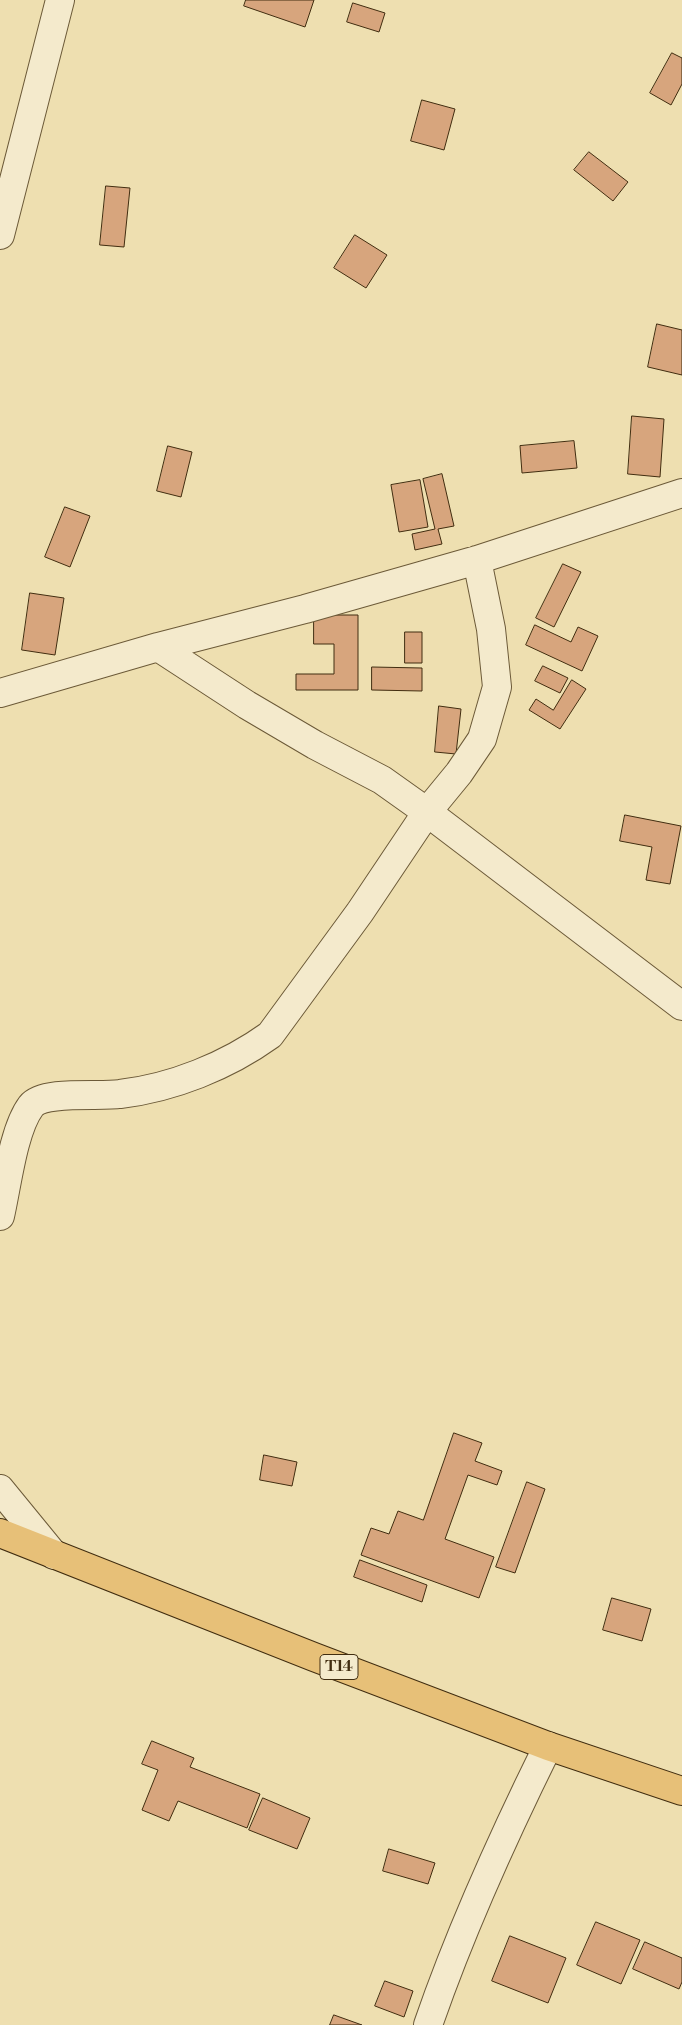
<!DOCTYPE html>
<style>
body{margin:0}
canvas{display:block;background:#eedfb0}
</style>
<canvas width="682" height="2025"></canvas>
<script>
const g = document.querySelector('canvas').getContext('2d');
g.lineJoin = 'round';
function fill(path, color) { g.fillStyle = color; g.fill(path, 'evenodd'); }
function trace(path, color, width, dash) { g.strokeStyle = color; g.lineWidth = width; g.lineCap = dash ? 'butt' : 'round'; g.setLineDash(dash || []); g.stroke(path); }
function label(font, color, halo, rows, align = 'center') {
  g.font = font + ' "Libre Bodoni",serif'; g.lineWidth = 4; g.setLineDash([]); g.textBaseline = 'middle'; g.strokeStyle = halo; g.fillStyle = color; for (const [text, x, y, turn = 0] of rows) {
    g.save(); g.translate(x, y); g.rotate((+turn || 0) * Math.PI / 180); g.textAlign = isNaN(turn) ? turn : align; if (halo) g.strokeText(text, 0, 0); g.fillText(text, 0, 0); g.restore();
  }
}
const building = new Path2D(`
 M 246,0 L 314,0 L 305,27 L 244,6 Z
 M 353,3 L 385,13 L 379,32 L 347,22 Z
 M 672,53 L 682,58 L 682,84 L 671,105 L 650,93 Z
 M 422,100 L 455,109 L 444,150 L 411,141 Z
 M 589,152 L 628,182 L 613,201 L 574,170 Z
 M 106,186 L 130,188 L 124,247 L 100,245 Z
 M 355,235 L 387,255 L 366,288 L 334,268 Z
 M 657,324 L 682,330 L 682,375 L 648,367 Z
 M 632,416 L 664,419 L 660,477 L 628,474 Z
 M 574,441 L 577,468 L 522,473 L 520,446 Z
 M 168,446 L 192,452 L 181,497 L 157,491 Z
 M 442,474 L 454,526 L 438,529 L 442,544 L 415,550 L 412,534 L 435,529 L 423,479 Z
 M 420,480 L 428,527 L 399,532 L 391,485 Z
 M 65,507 L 90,516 L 70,567 L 45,557 Z
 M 563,564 L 581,572 L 554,627 L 536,618 Z
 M 30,593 L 64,598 L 55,655 L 22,650 Z
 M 314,615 L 358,615 L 358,690 L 296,690 L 296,674 L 334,674 L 334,644 L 314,644 Z
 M 535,625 L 571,642 L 578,627 L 598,636 L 582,671 L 526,645 Z
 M 405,632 L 422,632 L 422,663 L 405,663 Z
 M 543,666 L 568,678 L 560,693 L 535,681 Z
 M 372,667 L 422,668 L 422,691 L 372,690 Z
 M 572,680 L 586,689 L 560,729 L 529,710 L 536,699 L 553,710 Z
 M 439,706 L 461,709 L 456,754 L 435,752 Z
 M 625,815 L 681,826 L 670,884 L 646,880 L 652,847 L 620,841 Z
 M 454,1433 L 482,1443 L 475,1461 L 502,1471 L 497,1485 L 468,1475 L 445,1539 L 494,1557 L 479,1598 L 361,1555 L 371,1528 L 389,1534 L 398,1511 L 423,1520 Z
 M 264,1455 L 297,1462 L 292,1486 L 260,1480 Z
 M 527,1482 L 545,1489 L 515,1573 L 496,1567 Z
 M 360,1560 L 427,1585 L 422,1602 L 354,1577 Z
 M 612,1598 L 651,1609 L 642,1641 L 603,1630 Z
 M 152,1741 L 194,1758 L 190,1767 L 260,1794 L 247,1828 L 178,1801 L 169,1821 L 142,1810 L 158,1770 L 142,1764 Z
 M 263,1798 L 310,1818 L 297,1849 L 249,1830 Z
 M 389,1849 L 435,1863 L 428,1884 L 383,1871 Z
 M 596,1922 L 640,1940 L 621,1984 L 577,1965 Z
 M 510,1936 L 566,1958 L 548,2003 L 492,1981 Z
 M 645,1942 L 682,1958 L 682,1982 L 679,1989 L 633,1969 Z
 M 385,1981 L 413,1991 L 404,2017 L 375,2006 Z
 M 334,2015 L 362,2025 L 330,2025 Z`);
fill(building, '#d7a57d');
trace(building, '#412d10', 1);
const street = new Path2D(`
 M 0,235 L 60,0
 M 158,647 L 247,705 L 315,745 L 382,780 L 427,812 L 682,1006
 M 0,693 L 158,647 L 305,609 L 477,560 L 682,493
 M 0,1216 C 7,1186 13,1130 31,1106 C 44,1090 99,1097 120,1094 C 172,1088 227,1066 270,1035 L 360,912 L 427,812 L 459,773 L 482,739 L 497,687 L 491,629 L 477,560
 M 0,1489 L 54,1555
 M 428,2025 C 461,1929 503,1837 548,1746`);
const highway = new Path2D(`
 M 0,1533 L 314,1657 L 548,1746 L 682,1791`);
trace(street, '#6c5a38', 30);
trace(highway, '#412d10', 30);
trace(street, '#f4eacc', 28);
trace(highway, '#e7c078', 28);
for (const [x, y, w] of [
 [339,1667,38]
]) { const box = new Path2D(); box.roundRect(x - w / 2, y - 12.5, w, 25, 4); g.fillStyle = '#f4eacc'; g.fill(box); trace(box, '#412d10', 1); }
label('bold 15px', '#412d10', null, [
 ["T14",339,1667]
]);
</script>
